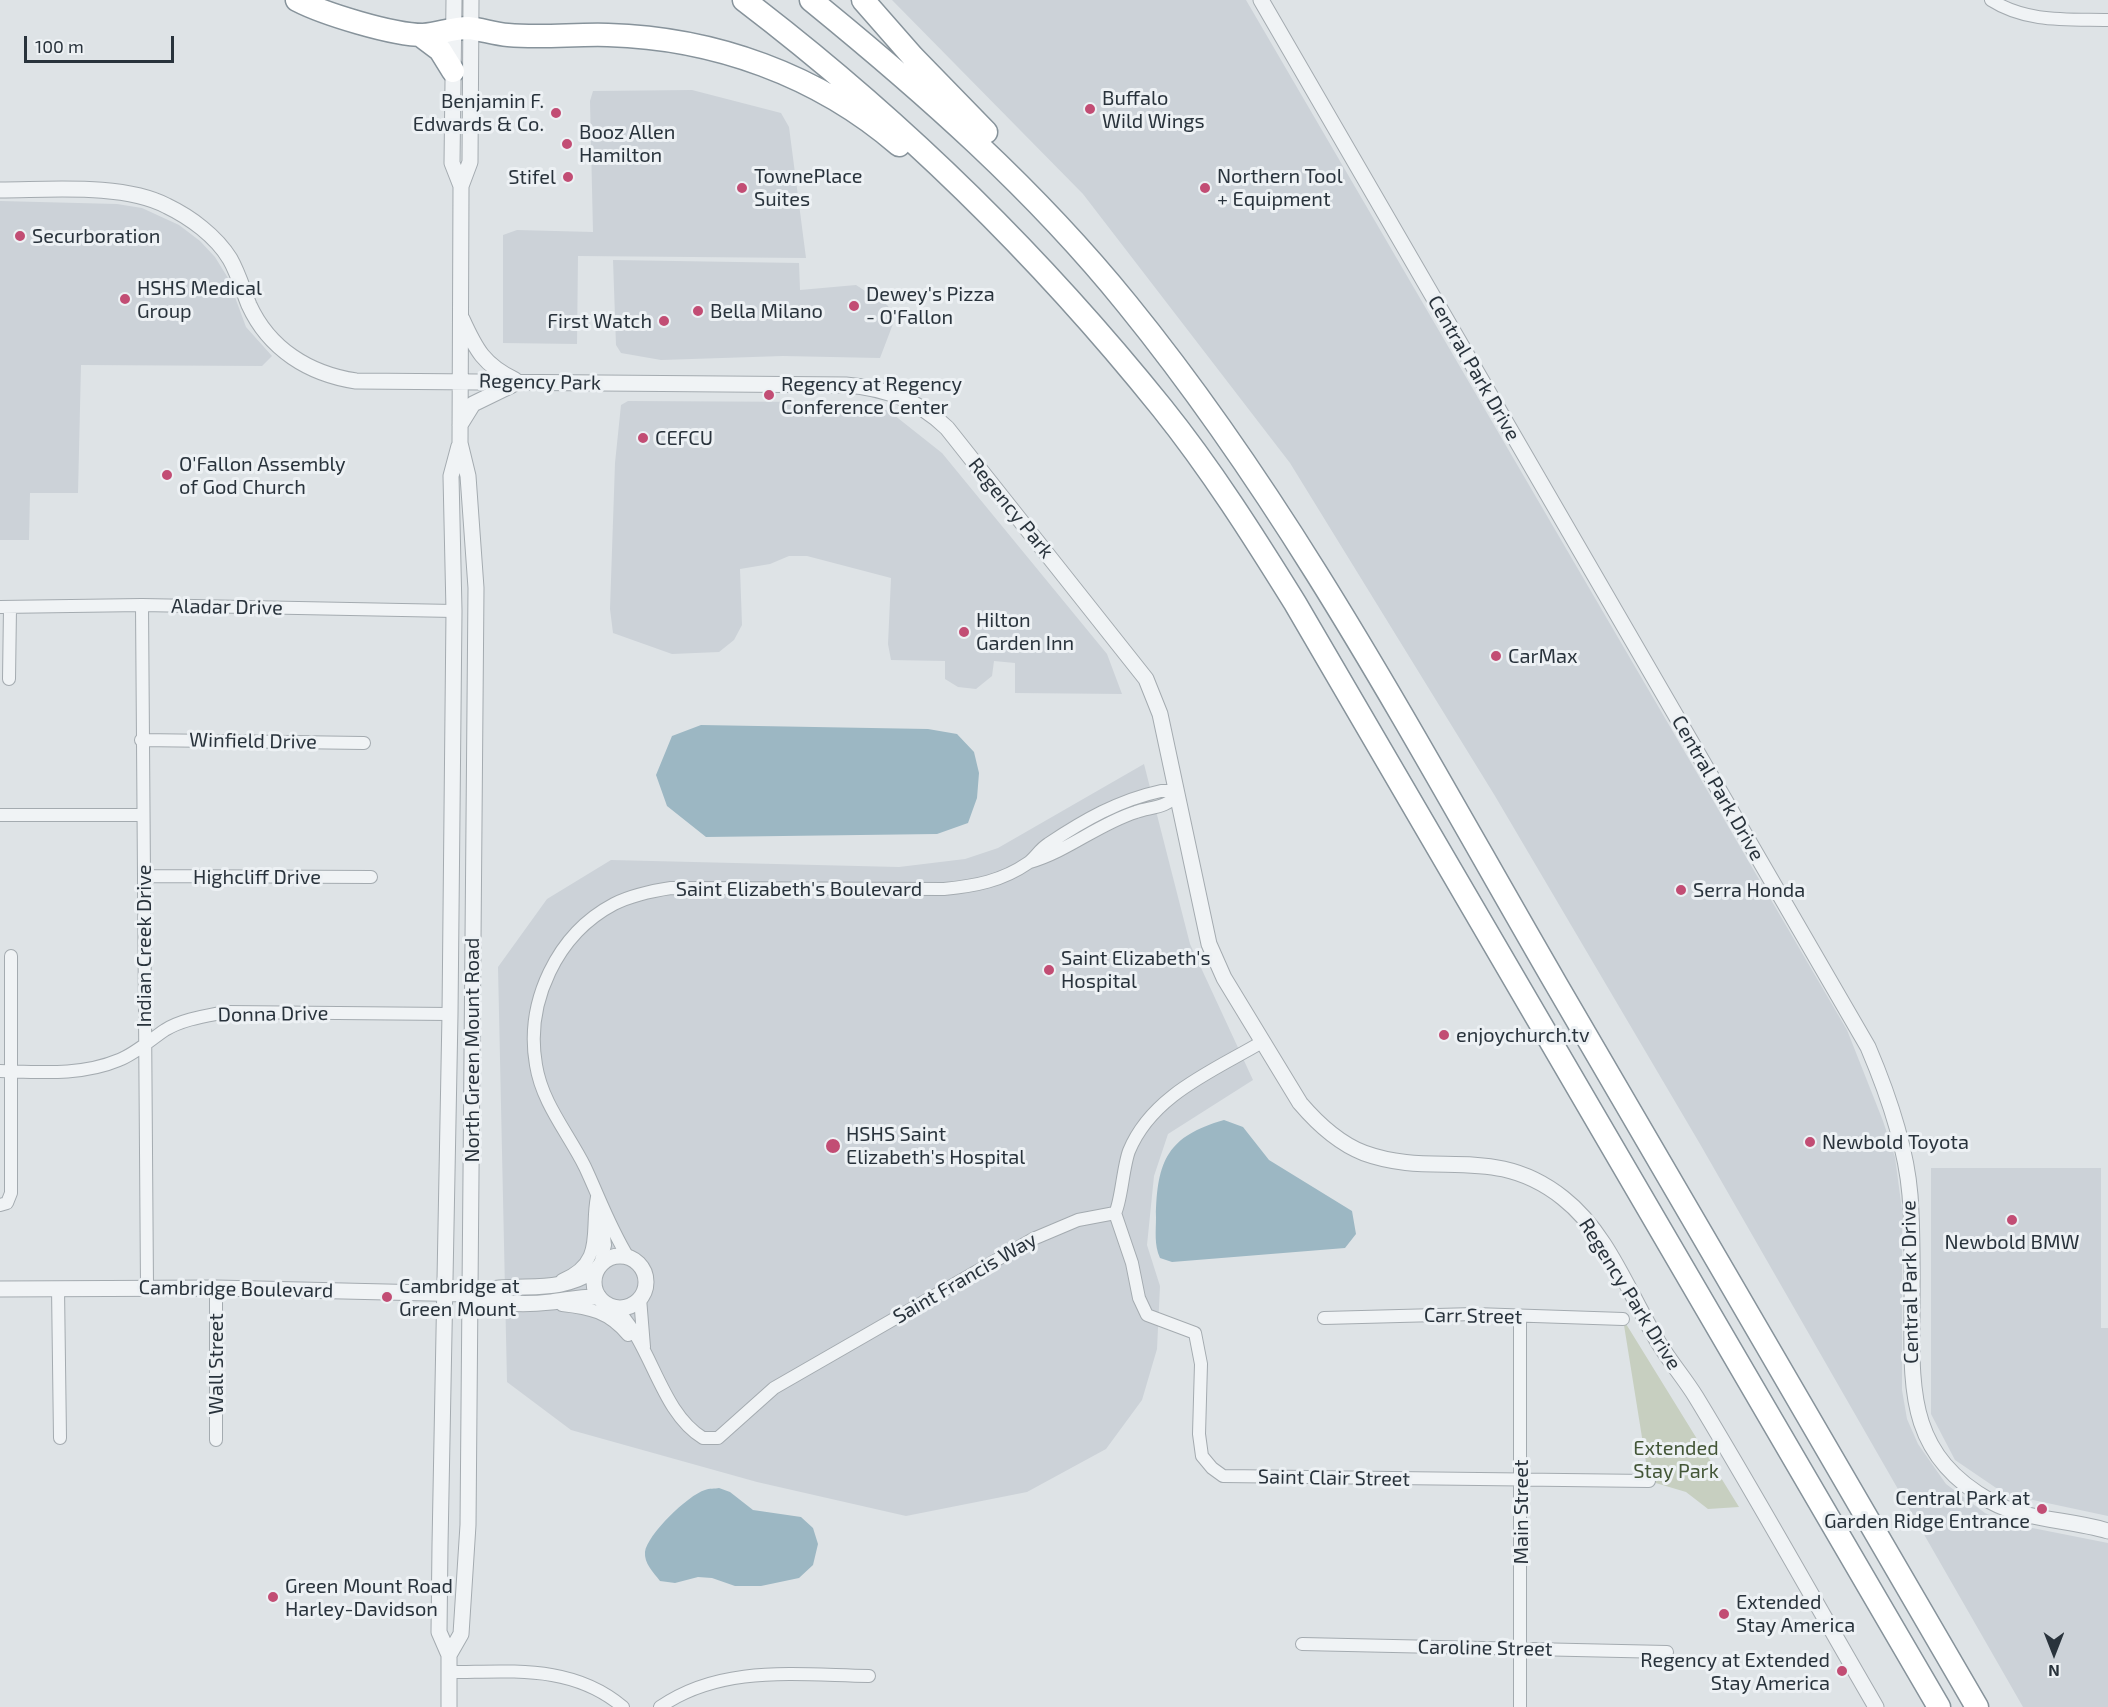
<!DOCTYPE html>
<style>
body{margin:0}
#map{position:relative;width:2108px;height:1707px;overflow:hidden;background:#dee3e6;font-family:"Exo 2",sans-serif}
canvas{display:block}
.north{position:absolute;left:2024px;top:1623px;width:60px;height:60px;-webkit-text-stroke:4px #edf1f4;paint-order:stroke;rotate:180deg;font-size:16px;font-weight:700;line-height:24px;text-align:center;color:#29333c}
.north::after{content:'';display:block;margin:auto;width:21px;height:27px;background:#29333c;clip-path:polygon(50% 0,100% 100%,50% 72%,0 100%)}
.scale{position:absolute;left:24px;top:36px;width:150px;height:27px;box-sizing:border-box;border:3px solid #29333c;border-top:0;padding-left:8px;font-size:18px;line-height:21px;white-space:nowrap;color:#29333c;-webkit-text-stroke:4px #edf1f4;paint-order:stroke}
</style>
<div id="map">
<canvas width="2108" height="1707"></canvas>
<div class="north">N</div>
<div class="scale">100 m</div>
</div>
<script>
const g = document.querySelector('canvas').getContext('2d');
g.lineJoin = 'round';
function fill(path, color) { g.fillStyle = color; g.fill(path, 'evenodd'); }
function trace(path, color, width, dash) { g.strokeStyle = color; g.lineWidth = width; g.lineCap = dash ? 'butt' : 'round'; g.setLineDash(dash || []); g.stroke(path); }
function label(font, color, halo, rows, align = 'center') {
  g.font = font + ' "Exo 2",sans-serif'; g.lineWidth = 6; g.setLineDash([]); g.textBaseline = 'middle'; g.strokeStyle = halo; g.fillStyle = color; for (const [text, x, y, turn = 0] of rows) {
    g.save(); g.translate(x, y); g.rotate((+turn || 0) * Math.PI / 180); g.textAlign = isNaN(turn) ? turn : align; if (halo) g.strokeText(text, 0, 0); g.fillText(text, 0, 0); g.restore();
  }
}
fill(new Path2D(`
 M 892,0 L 1246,0 L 1847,1030 L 1883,1121 L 1895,1157 L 1902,1210 L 1902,1390 L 1907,1419 L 1918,1444 L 1946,1484 L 1985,1513 L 2007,1523 L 2108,1543 L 2108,1707 L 2023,1707 L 1700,1144 L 1495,796 L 1290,463 L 1083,194 Z
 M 692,90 L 781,113 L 789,127 L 806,258 L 578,256 L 577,344 L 503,343 L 503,235 L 517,230 L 593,232 L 590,101 L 593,91 Z
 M 0,201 L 117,204 L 142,208 L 179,225 L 200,241 L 215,257 L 228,278 L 246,327 L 272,356 L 262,366 L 81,365 L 78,493 L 30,493 L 29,540 L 0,540 Z
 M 613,260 L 799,263 L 800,290 L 856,285 L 887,305 L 896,316 L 880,358 L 783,356 L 661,360 L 621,353 L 616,345 Z
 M 628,401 L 821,402 L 849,403 L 889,411 L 942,453 L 1107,654 L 1122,694 L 1015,693 L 1015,663 L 994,661 L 992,676 L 976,689 L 958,687 L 945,679 L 945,661 L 891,660 L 888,644 L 891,578 L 807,556 L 789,556 L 770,564 L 740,569 L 742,625 L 734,640 L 719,652 L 672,654 L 613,633 L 610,609 L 615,463 L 621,405 Z
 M 1144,764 L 1190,944 L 1253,1080 L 1168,1134 L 1154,1176 L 1147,1245 L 1160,1286 L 1157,1349 L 1142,1400 L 1106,1449 L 1027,1492 L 906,1516 L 757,1482 L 571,1430 L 507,1382 L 498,967 L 547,899 L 611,860 L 899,867 L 965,859 L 998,848 Z
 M 1931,1168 L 2101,1168 L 2101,1328 L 2108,1328 L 2108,1516 L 2005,1494 L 1955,1460 L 1931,1414 Z`), '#ccd2d8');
fill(new Path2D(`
 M 1623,1319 L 1739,1507 L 1708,1509 L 1686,1492 L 1649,1481 Z`), '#c7cfc0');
fill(new Path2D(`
 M 701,725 L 928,729 L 957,734 L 974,752 L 979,773 L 977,798 L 968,823 L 937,834 L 706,837 L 667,806 L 656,775 L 672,736 Z
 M 1224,1120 L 1243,1127 L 1269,1160 L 1352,1211 L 1356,1234 L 1345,1248 L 1172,1262 L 1160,1258 C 1154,1245 1156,1231 1156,1217 C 1157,1160 1168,1136 1224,1120 Z
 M 719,1488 L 730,1492 L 753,1510 L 801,1517 L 813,1528 L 818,1544 L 813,1565 L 799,1578 L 761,1586 L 735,1586 L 712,1578 L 698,1577 L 675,1583 L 660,1581 C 653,1572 644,1563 645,1552 C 647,1535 688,1495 705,1490 C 709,1488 715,1489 719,1488 Z`), '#9cb7c3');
const minor = new Path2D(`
 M 1991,0 C 2027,23 2068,19 2108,20
 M 142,605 L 147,1287
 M 0,607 L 142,605 L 454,611
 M 9,679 L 10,608
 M 141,740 L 364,743
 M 0,815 L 142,815
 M 144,876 L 371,877
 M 0,1071 C 39,1072 81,1076 119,1060 C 135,1054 150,1040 165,1030 C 183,1019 206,1016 226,1012 L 450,1014
 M 0,1205 L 7,1203 L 11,1193 L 11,956
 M 1115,1213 L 1132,1263 L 1139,1298 L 1147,1315 L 1195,1333 L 1201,1364 L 1199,1434 L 1202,1456 L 1212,1468 L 1223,1476 L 1649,1481
 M 628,1257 C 610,1228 599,1197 585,1167 C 568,1133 542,1103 536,1065 C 525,1002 557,934 614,904 C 632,895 651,891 671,888 L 944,889 C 975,886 1002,881 1028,863 C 1035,858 1040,849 1048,844 C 1084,820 1119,800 1161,791 L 1170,791 L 1177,794 C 1168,808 1150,807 1136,812 C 1098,824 1068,851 1030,862
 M 600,1265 L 605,1245 L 602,1220
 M 562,1280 C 605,1262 590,1231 597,1197
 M 58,1288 L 60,1438
 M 640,1298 L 644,1347
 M 562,1305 C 590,1308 609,1312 628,1335
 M 614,1307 C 652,1342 659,1411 703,1438 L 718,1438 L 774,1388 L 1033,1239 L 1078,1220 L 1115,1213 C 1121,1203 1123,1167 1129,1151 C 1152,1095 1213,1071 1262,1042
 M 1324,1318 L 1475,1314 L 1623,1319
 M 216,1440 L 216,1288
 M 1302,1644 L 1667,1652
 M 449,1672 C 512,1672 572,1664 623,1707
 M 660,1707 C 722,1664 797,1675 869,1676
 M 1520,1707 L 1520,1317`);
const tertiary = new Path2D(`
 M 454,0 L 452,163 L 461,186
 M 1261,0 L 1868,1047 C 1888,1094 1906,1145 1910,1195 C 1913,1236 1912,1277 1912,1318 C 1911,1397 1912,1457 1990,1501 C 2026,1521 2069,1519 2108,1531
 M 0,190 C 50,190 123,183 167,206 C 190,217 216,236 230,259 C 238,273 243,290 249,305 C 269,349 309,374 356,381 L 846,385 C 885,388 918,400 947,428 L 1146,679 L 1160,714 L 1209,944 L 1224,978 L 1300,1103 C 1317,1123 1338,1143 1364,1153 C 1435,1179 1494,1143 1563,1198 C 1609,1234 1630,1297 1660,1345 C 1671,1363 1685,1379 1696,1397 C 1758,1499 1816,1604 1876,1707
 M 462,319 C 476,350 484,365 515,380
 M 460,425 L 473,404 L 512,385
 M594 1282a26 26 0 1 1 52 0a26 26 0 1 1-52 0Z
 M 0,1289 L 216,1288 L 471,1294 C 519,1278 550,1299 597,1269
 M 471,1294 C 497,1305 524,1305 551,1302 C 568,1300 582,1296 599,1297
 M 449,1655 L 461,1634 L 468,1525 L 476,588 L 468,476 L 460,443 L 461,186 L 470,162 L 471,0
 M 449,1707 L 449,1655 L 439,1632 L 440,1545 L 450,1014 L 454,611 L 451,476 L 459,446`);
const motorway = new Path2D(`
 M 297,0 C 324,14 393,35 423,35 C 439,34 452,28 468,28 C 481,29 494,34 508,35 C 541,38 575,34 608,35 C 714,38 818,75 899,145
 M 744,0 C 900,119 1039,255 1162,408 C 1211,469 1254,537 1295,603 L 1939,1707
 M 811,0 C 924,92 1035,190 1127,304 C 1296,512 1422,753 1556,984 C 1696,1225 1838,1466 1977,1707
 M 863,0 L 913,57 L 986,132
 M 420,35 L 440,50 L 453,71`);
trace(minor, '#a4abb0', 14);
trace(tertiary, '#a4abb0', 17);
trace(motorway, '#87939b', 25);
trace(minor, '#f0f3f5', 12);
trace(tertiary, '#f0f3f5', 15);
trace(motorway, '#fff', 22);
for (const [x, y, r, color] of [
 [1090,109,6,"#c24d74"],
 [556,113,6,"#c24d74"],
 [567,144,6,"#c24d74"],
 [568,177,6,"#c24d74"],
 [742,188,6,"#c24d74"],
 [1205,188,6,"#c24d74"],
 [20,236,6,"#c24d74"],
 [125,299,6,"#c24d74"],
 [854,306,6,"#c24d74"],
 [698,311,6,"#c24d74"],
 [664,321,6,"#c24d74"],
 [769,395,6,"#c24d74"],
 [643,438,6,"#c24d74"],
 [167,475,6,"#c24d74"],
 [964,632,6,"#c24d74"],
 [1496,656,6,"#c24d74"],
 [1681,890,6,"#c24d74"],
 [1049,970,6,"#c24d74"],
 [1444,1035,6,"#c24d74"],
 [1810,1142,6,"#c24d74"],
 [833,1146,8,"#c24d74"],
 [2012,1220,6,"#c24d74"],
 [387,1297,6,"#c24d74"],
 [2042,1509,6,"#c24d74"],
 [273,1597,6,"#c24d74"],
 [1724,1614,6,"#c24d74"],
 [1842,1671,6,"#c24d74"]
]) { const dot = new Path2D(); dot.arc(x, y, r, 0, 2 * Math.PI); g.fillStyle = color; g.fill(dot); trace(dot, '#edf1f4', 2); }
label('20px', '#29333c', '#edf1f4', [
 ["Buffalo",1102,98],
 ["Wild Wings",1102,121],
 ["Benjamin F.",544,101,"right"],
 ["Edwards & Co.",544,124,"right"],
 ["Booz Allen",579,132],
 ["Hamilton",579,155],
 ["TownePlace",754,176],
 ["Suites",754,199],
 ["Northern Tool",1217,176],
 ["+ Equipment",1217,199],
 ["Stifel",556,177,"right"],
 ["Securboration",32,236],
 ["HSHS Medical",137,288],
 ["Group",137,311],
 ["Dewey's Pizza",866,294],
 ["- O'Fallon",866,317],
 ["Bella Milano",710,311],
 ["First Watch",652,321,"right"],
 ["Regency at Regency",781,384],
 ["Conference Center",781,407],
 ["CEFCU",655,438],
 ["O'Fallon Assembly",179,464],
 ["of God Church",179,487],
 ["Hilton",976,620],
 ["Garden Inn",976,643],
 ["CarMax",1508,656],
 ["Serra Honda",1693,890],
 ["Saint Elizabeth's",1061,958],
 ["Hospital",1061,981],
 ["enjoychurch.tv",1456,1035],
 ["HSHS Saint",846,1134],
 ["Elizabeth's Hospital",846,1157],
 ["Newbold Toyota",1822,1142],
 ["Newbold BMW",2012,1242,"center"],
 ["Cambridge at",399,1286],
 ["Green Mount",399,1309],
 ["Central Park at",2030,1498,"right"],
 ["Garden Ridge Entrance",2030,1521,"right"],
 ["Green Mount Road",285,1586],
 ["Harley-Davidson",285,1609],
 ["Extended",1736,1602],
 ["Stay America",1736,1625],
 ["Regency at Extended",1830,1660,"right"],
 ["Stay America",1830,1683,"right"]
], 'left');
label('20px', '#29333c', '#edf1f4', [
 ["Central Park Drive",1474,368,60],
 ["Regency Park",540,382,1],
 ["Regency Park",1011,508,51],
 ["Aladar Drive",227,607,1],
 ["Winfield Drive",253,741,1],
 ["Central Park Drive",1718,788,60],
 ["Highcliff Drive",257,877],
 ["Saint Elizabeth's Boulevard",799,889],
 ["Indian Creek Drive",144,946,-90],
 ["Donna Drive",273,1014,-1],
 ["North Green Mount Road",472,1050,-90],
 ["Saint Francis Way",965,1278,-30],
 ["Central Park Drive",1910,1282,-91],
 ["Cambridge Boulevard",236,1289,1],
 ["Regency Park Drive",1630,1294,58],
 ["Carr Street",1473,1316,1],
 ["Wall Street",216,1364,-90],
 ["Saint Clair Street",1334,1478,1],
 ["Main Street",1521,1512,-90],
 ["Caroline Street",1485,1648,1]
]);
label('20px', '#435637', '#edf1f4', [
 ["Extended",1676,1448],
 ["Stay Park",1676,1471]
]);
</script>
